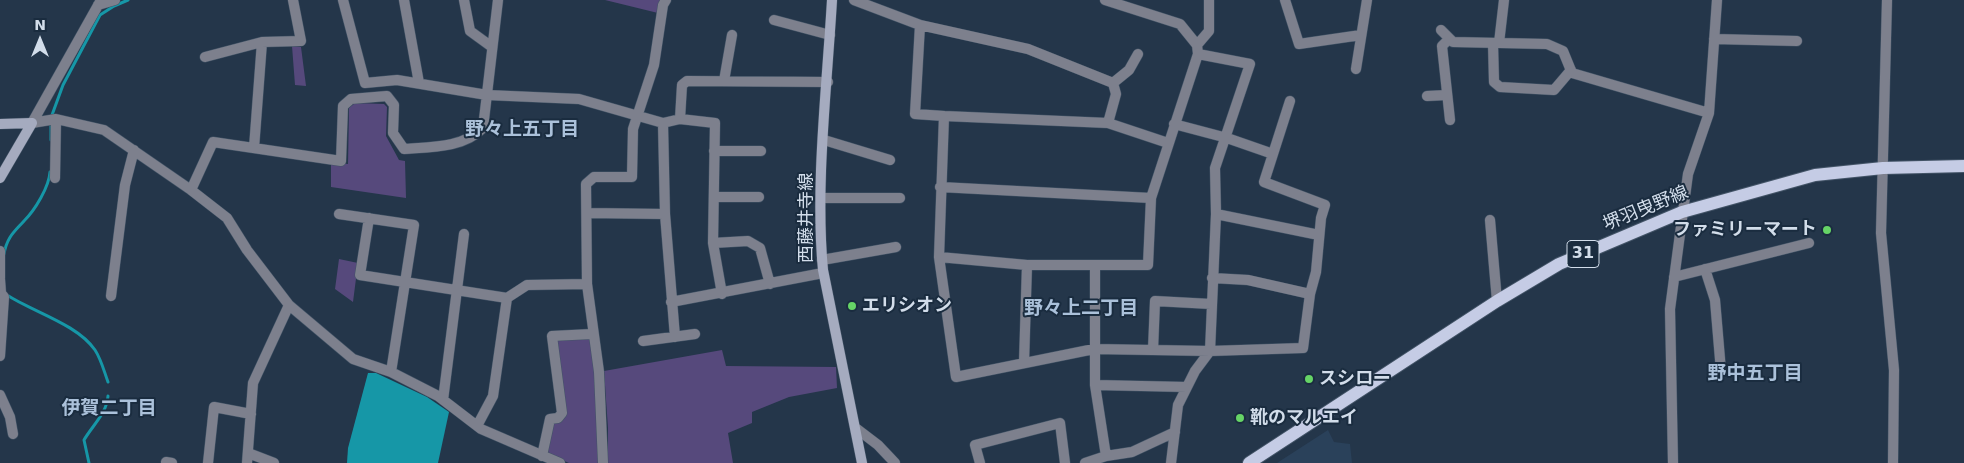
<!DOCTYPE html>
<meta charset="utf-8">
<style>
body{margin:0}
#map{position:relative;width:1964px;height:463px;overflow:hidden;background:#24364a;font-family:"DejaVu Sans",sans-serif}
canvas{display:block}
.north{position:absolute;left:15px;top:15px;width:50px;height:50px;-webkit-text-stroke:4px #1a2c3f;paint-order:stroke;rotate:0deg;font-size:14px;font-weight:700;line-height:20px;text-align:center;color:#d2ddea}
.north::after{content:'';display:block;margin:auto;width:18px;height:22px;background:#d2ddea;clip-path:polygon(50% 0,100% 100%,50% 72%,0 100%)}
</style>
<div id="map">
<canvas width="1964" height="463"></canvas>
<div class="north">N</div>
</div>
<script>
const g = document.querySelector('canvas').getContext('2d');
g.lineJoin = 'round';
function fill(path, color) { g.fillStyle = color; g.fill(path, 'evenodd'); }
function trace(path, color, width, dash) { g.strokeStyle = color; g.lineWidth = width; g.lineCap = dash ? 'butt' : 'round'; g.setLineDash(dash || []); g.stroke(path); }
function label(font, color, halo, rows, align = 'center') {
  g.font = font + ' "DejaVu Sans","Noto Sans JP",sans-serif'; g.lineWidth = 4; g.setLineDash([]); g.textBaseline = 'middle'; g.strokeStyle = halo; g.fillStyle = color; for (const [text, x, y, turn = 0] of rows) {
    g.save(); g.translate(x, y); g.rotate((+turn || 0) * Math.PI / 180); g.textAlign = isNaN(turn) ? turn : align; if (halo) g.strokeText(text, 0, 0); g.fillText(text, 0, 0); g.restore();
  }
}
fill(new Path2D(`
 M 1328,430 L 1334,442 L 1350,444 L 1352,463 L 1277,463 Z`), '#2a415a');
fill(new Path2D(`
 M 605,0 L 662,0 L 658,13 Z
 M 292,46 L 301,47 L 306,86 L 295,85 Z
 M 355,103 L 384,104 L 387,107 L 386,136 L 399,160 L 405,161 L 406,198 L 331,187 L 331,162 L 348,164 L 349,108 Z
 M 339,259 L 358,263 L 353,302 L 335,289 Z
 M 590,338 L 596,374 L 599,463 L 569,463 L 546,453 L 553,422 L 560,422 L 556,339 Z
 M 722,350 L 726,366 L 836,367 L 837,388 L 789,397 L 752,412 L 752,423 L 728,433 L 733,463 L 608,463 L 608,428 L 604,371 Z`), '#56497c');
fill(new Path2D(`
 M 368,373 L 376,373 L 427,397 L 449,412 L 438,463 L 347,463 L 348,448 Z`), '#1697a7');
trace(new Path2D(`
 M 52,115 L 63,85 L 100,15 L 114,6 L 128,0
 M 51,140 L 51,125
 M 4,254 C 7,237 14,232 24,221 C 35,210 49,187 50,172
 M 7,295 C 33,312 77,324 95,350 C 101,359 104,371 108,382
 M 89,463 L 84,440 C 92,426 107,413 108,396`), '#1697a7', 3);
const minor = new Path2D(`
 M 343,0 L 365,83 L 397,80 L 487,95 L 579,99 L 663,123 L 680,119 L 715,123 L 713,243 L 722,294
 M 404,0 L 419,83
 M 464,0 L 470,31 L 492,47
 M 854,0 L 920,25 L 915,114 L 944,116 L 939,257 L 956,377 L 1094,349 L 1210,351 L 1303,348 L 1310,294 L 1316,272 L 1321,218 L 1325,205 L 1264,182 L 1290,101
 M 1285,0 L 1299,44 L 1361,35
 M 1887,0 L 1881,233 L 1894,370 L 1893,463
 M 98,5 L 115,0
 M 774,20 L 830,35
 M 920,25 L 1028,49 L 1113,83 L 1116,94 L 1108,123
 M 1441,30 L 1453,42 L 1547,44 L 1563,51 L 1572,73 L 1709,113
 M 1449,39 L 1442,46 L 1450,120
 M 1714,39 L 1797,41
 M 1493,43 L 1494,82 L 1500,87 L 1554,90 L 1571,70
 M 1499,43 L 1504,0
 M 1197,45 L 1209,31 L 1209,0
 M 205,57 L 262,42 L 301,41 L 293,0
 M 1356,69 L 1367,0
 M 724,81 L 732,35
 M 1113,83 L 1129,70 L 1138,54
 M 1427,96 L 1447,95
 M 944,116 L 1108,123 L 1168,143
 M 680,119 L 682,85 L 687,81 L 828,82
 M 32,123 L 56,119 L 104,130 L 191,190 L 227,218 L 247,250 L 289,305 L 353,359 L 391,372 L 438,396 L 481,429 L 560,463
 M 32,123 L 101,0
 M 663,123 L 665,214 L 675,337
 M 1174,124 L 1227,138 L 1273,154
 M 824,140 L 890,160
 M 254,148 L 262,42
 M 714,151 L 761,151
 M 55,178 L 56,119
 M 940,187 L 1151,198
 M 191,190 L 213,142 L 341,161 L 343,106 L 351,99 L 387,96 L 394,105 L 393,133 L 404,149 C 431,147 463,148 483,128 L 498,0
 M 714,197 L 759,197
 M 822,198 L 900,198
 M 587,213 L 665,214
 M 339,214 L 414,225 L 391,372
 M 1216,214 L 1319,235
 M 369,218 L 360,275 L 507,298
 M 1490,220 L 1497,301
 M 713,243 L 748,241 L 760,248 L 770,284
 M 0,251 L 0,278
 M 939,257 L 1027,265 L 1148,265 L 1151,198 L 1198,54 L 1197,45 L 1180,24 L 1105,0
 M 822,260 L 896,247
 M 1095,265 L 1095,385 L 1106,456 L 1132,452 L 1175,432
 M 1705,269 L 1715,300 L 1721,371
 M 1674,277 L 1809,243
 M 1212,278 L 1248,280 L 1310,294
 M 0,279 L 1,293 L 4,297 L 0,356
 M 111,296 L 125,185 L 134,150
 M 671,302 L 823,273
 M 643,341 L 695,334
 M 1153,350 L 1155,301 L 1211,304
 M 1024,363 L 1027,265
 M 1095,385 L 1187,387
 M 0,395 L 10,417 L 13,434
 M 443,400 L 464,234
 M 477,426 L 493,396 L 507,298 L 527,285 L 587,284
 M 248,453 L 274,463
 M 542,456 L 550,419 L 558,418 L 562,413 L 552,336 L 592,334
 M 166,462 L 172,463
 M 208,463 L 214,407 L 251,414
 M 247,463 L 253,383 L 289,305
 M 603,463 L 599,372 L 587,284 L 586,184 L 594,177 L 632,177 L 633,129 L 654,65 L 663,5 L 666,0
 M 980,463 L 975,445 L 1060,423 L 1065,463
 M 1085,463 L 1106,456
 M 1171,463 L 1178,405 L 1195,371 L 1210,351 L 1216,214 L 1215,168 L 1250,64 L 1198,54
 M 1673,463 L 1670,309 L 1688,174 L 1709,113 L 1717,0`);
const tertiary = new Path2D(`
 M 857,429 L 878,445 L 895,463`);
const secondary = new Path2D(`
 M 832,0 C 827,87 815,185 823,270 L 862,463
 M 0,124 L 32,123
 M 0,178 L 32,123`);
const primary = new Path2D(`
 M 1249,463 L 1497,301 L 1559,264 L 1682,212 L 1815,175 L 1883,168 L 1964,166`);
trace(minor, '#435467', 11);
trace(tertiary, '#435467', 11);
trace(secondary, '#435467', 11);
trace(primary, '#435467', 14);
trace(minor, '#7d808d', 10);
trace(tertiary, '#7d808d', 10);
trace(secondary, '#a5abbf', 10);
trace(primary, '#c5cce5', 12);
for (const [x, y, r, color] of [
 [1827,230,5,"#66d466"],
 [852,306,5,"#66d466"],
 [1309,379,5,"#66d466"],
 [1240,418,5,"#66d466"]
]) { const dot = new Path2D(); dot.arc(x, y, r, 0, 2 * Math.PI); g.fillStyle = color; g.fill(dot); trace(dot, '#1a2c3f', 2); }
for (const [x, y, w] of [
 [1583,254,32]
]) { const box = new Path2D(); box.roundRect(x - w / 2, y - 13.5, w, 27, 4); g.fillStyle = '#1a2c3f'; g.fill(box); trace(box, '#d2ddea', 1); }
label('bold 16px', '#d2ddea', null, [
 ["31",1583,254]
]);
label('18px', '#d2ddea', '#1a2c3f', [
 ["堺羽曳野線",1646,209,-22],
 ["西藤井寺線",807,218,-90]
]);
label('bold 18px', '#d2ddea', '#1a2c3f', [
 ["ファミリーマート",1817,230,"right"],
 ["エリシオン",862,306],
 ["スシロー",1319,379],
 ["靴のマルエイ",1250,418]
], 'left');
label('bold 19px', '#abc1da', '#1a2c3f', [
 ["野々上五丁目",522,130],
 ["野々上二丁目",1081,309],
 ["野中五丁目",1755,374],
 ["伊賀二丁目",109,409]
]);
</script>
